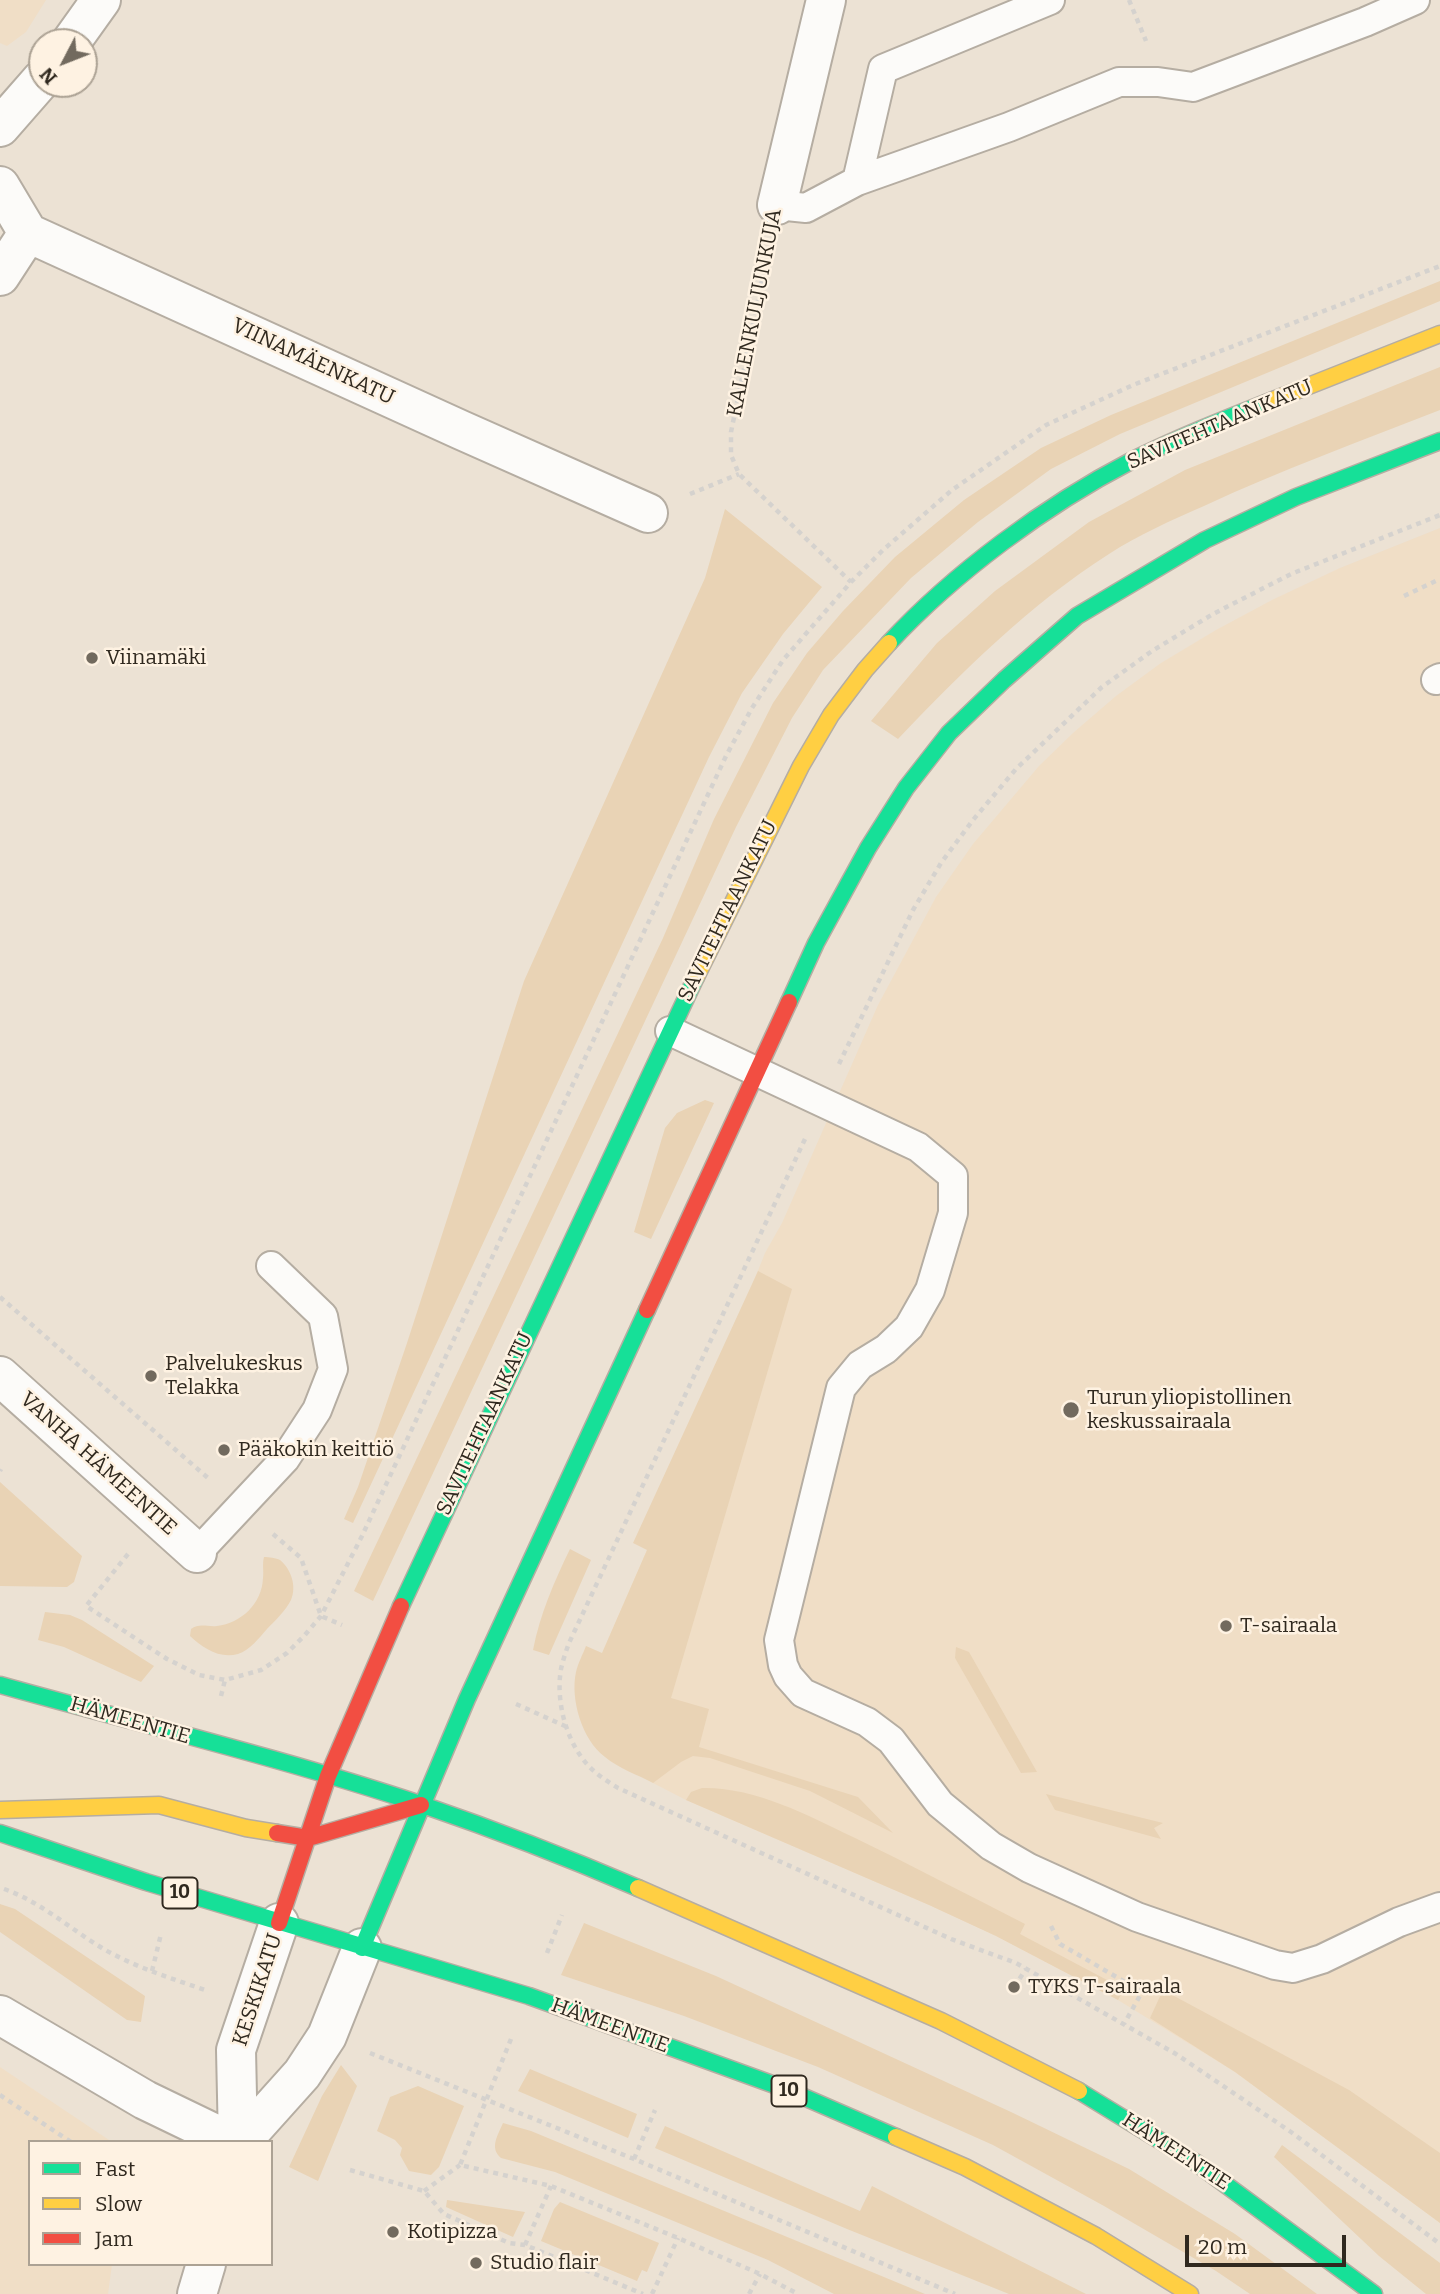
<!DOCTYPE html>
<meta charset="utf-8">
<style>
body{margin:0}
#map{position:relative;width:1440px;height:2294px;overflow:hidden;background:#ece2d4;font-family:Bitter,serif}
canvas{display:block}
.legend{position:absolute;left:28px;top:2140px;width:245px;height:126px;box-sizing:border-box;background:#fef2e2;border:2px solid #aca294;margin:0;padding:9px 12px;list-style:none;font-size:21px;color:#30291f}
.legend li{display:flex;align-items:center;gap:14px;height:35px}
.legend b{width:35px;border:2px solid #aca294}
.north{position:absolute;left:28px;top:28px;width:70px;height:70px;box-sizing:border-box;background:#fef2e2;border:2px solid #aca294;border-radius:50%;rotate:228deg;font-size:19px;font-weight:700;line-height:28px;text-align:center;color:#30291f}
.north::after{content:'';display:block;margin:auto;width:24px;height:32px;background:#726a5e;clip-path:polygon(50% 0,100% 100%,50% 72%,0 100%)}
.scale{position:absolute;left:1185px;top:2235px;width:161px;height:32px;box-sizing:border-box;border:4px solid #30291f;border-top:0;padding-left:9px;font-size:21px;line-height:24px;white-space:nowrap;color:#30291f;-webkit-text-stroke:5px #fef2e2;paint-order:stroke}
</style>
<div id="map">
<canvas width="1440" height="2294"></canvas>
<ul class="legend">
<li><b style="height:9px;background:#16e098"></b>Fast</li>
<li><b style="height:9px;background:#ffcf43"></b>Slow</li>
<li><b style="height:9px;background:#f24e42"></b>Jam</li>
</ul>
<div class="north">N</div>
<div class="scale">20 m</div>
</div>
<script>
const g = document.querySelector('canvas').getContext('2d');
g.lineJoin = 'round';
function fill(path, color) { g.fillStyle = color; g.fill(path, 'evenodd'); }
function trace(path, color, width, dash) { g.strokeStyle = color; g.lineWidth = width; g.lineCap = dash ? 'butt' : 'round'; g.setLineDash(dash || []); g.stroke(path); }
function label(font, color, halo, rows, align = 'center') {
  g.font = font + ' Bitter,serif'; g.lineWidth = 5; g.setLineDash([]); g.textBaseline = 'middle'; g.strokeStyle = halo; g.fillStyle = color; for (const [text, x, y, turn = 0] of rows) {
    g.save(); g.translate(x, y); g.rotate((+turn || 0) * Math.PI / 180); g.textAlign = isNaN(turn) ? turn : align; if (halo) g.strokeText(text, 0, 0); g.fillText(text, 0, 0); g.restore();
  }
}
fill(new Path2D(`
 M 0,0 L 46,0 L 26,32 L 7,46 L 0,43 Z
 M 1440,528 L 1440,2223 L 1235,2072 L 1118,2000 L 996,1936 L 929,1905 L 686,1800 L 653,1783 L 602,1654 L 647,1550 L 765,1253 L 782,1223 L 878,1005 L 936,897 L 973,844 L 1039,766 L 1073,733 L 1116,696 L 1161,663 L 1216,630 L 1272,600 L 1340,568 Z
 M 0,2067 L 112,2142 L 30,2142 L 30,2264 L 112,2264 L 108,2294 L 0,2294 Z`), '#f0dec6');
fill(new Path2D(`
 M 1440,281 L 1440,301 L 1120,434 L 1051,469 L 978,522 L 911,578 L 823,670 L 792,718 L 736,827 L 373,1601 L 354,1591 L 663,938 L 714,819 L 773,703 L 807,653 L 843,611 L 895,557 L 964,500 L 1041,448 L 1111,415 Z
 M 1440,367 L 1440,410 C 1361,441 1281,470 1204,506 C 1172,520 1138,535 1109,554 C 1029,605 963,671 898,739 L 871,721 L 937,643 L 995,591 L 1089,522 L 1185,470 Z
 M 725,509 L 822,587 L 783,634 L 742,693 L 709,757 L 353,1523 L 344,1519 L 358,1487 L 407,1343 L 524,981 L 705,578 Z
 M 705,1100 L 714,1103 L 651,1239 L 634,1232 L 665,1128 L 677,1113 Z
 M 758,1271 L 792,1289 L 671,1698 L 709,1709 L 699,1747 L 858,1797 L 893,1833 L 810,1791 L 710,1758 L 693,1756 L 681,1762 L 653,1783 C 638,1775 618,1768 605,1757 C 582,1740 570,1699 576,1672 C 578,1663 583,1654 586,1646 L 602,1653 L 647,1550 L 633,1543 Z
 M 0,1482 L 82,1556 L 74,1582 L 67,1587 L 0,1586 Z
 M 570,1549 L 591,1560 L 549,1655 L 533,1650 C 540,1614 554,1582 570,1549 Z
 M 264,1557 C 269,1557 276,1558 280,1560 C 291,1569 297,1586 291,1600 C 286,1610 275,1621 267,1629 C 259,1638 250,1650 238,1654 C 219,1659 203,1648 190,1636 L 191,1629 C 199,1623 207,1627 217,1626 C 241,1623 262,1604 263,1578 C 264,1571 262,1564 264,1557 Z
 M 45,1612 L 70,1615 L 82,1620 L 154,1666 L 141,1682 L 64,1647 L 38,1640 Z
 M 956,1647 L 969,1652 L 1037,1772 L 1021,1773 L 955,1658 Z
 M 702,1788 C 755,1787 807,1815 853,1837 C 911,1865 968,1895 1025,1924 L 1020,1934 L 1124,1989 L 1118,2000 L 996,1936 L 929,1905 L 686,1800 L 691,1792 Z
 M 1046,1794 L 1163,1823 L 1154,1828 L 1161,1839 L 1055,1810 Z
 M 0,1904 L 15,1909 L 145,1996 L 141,2022 L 127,2020 L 0,1932 Z
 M 584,1923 L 716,1976 L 1011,2112 L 1129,2169 L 1235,2234 L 1317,2294 L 1250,2294 L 1216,2271 L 1104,2206 L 993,2145 L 818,2067 L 684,2016 L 561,1975 Z
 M 1163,1990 L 1349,2090 L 1440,2153 L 1440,2223 L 1235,2072 L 1150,2018 Z
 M 341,2065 L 357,2086 L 318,2181 L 289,2167 L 322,2096 Z
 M 530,2069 L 637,2114 L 628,2138 L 518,2091 Z
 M 418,2086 L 464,2106 L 439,2167 L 431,2175 L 409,2171 L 400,2155 L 402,2148 L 395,2140 L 377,2131 L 390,2097 Z
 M 503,2123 L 531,2131 L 925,2294 L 834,2294 L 768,2260 L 555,2172 L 501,2158 C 489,2148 498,2135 503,2123 Z
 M 665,2126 L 860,2211 L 872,2186 L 1086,2294 L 1009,2294 L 847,2229 L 655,2148 Z
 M 1282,2145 L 1440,2263 L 1440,2294 L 1426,2294 L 1379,2256 L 1274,2157 Z
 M 447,2200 L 525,2212 L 513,2237 L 446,2207 Z
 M 560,2202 L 659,2243 L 647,2272 L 642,2270 L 637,2281 L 541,2241 L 554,2209 Z`), '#e9d3b5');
const lane = new Path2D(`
 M 857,181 L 883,69 L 1050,0
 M 777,205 L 806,208 L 857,181 L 1009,127 L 1119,82 L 1158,82 L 1193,87 L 1365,22 L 1415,0
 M 1436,680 L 1440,678
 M 670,1031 L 918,1147 L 953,1176 L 953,1213 L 930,1290 L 909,1327 L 886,1349 L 860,1365 L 841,1388 L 779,1640 L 783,1665 L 788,1676 L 803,1693 L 867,1722 L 891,1740 L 940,1804 L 991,1846 L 1029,1868 L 1137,1917 L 1275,1965 L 1293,1968 L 1322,1959 L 1399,1922 L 1440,1907
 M 197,1553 L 285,1459 L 317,1410 L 333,1369 L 323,1316 L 271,1266`);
const street = new Path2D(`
 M 71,42 L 101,0
 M 0,127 L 42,79
 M 0,186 L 28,233 L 461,430 L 648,513
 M 777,205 L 826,0
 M 0,276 L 28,233
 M 0,1376 L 197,1553
 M 0,2015 L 145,2100 L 232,2142
 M 238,2142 L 236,2050 L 279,1923
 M 241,2142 L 302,2074 L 327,2036 L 362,1948
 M 197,2294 L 206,2264`);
const fast = new Path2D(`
 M 889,643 C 954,573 1046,505 1131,461 C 1177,438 1225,419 1273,400
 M 789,1002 L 816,943 L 868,848 L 906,788 L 949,733 L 1004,680 L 1077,616 L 1205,540 L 1296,497 L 1440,441
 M 401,1606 L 696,977
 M 0,1685 C 140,1724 282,1758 420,1804 C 493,1829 566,1857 638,1888
 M 0,1833 L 146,1882 L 529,1996 L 783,2088 L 896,2137
 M 362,1948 L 467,1699 L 647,1310
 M 1079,2091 L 1195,2162 L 1374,2294`);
const slow = new Path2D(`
 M 1273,400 L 1440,334
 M 696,977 L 801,766 L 831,715 L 865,670 L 889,643
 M 0,1810 L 159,1805 L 246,1828 L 277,1833
 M 638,1888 L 941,2021 L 1079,2091
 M 896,2137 L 965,2167 L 1096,2236 L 1190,2294`);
const jam = new Path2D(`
 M 647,1310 L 789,1002
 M 277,1833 L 308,1838 L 421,1805
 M 279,1923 L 328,1776 L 401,1606`);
trace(lane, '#b5ada2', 32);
trace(street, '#b5ada2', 42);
trace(fast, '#b5ada2', 19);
trace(slow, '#b5ada2', 19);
trace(jam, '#b5ada2', 19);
trace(new Path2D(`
 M 1129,0 L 1146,41
 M 768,251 L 731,432 L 731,455 L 739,474 L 851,582
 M 690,494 L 739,474
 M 1404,596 L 1440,579
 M 839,1064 L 913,910 L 941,863 L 973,820 L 1016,769 L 1102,687 L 1152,651 L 1213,614 L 1291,574 L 1440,515
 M 805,1139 L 569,1643 C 566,1651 563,1660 561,1669 C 555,1704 568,1749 595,1772 C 602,1778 610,1783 618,1788 L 951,1939 L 1016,1963 L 1176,2054 L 1291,2132 L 1440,2244
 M 0,1297 L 208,1478
 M 0,1471 L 1,1469
 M 273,1534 L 301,1558 L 321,1616 L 342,1625
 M 128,1554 L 86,1606 L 167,1659 L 199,1675 L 225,1680 L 236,1677 L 261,1670 L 287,1653 L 304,1636 L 321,1616 L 362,1536 L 726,756 L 752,708 L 783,660 L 851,582 L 883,550 L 952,490 L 1046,425 L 1133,385 L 1440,266
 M 221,1696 L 225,1680
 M 516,1704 L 565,1726
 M 4,1889 C 41,1902 69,1928 102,1948 C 134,1967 173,1979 208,1991
 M 1051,1926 L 1060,1944 L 1142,1992 L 1124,2024
 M 547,1953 L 562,1915
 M 152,1971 L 161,1934
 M 1014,1987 L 1026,1969
 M 511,2039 L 460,2165 L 551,2186 L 678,2238 L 760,2274 L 798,2294
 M 370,2053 L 634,2159 L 955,2294
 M 0,2095 L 71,2142
 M 634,2159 L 655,2110
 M 350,2170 L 424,2191 L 444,2214 L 509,2243 L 525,2245 L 643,2294
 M 424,2191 L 460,2165
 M 525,2245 L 551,2186
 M 652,2294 L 678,2238
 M 749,2294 L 760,2274`), '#d5d2ce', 4.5, [5, 5]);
trace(lane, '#fcfbf9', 28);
trace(street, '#fcfbf9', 38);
trace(fast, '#16e098', 16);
trace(slow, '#ffcf43', 16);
trace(jam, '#f24e42', 16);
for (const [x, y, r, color] of [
 [92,658,7,"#726a5e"],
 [151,1376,7,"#726a5e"],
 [1071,1410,9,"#726a5e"],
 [224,1450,7,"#726a5e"],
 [1226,1626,7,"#726a5e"],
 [1014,1987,7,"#726a5e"],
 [393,2232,7,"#726a5e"],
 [476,2263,7,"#726a5e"]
]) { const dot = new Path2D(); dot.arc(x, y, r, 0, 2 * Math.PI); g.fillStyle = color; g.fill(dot); trace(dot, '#fef2e2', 2.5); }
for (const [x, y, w] of [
 [180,1893,35],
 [789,2091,35]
]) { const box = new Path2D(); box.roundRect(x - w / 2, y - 15.5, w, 31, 5); g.fillStyle = '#fef2e2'; g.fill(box); trace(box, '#30291f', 2); }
label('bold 19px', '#30291f', null, [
 ["10",180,1893],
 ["10",789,2091]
]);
label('21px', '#30291f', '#fef2e2', [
 ["KALLENKULJUNKUJA",755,313,-79],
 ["VIINAMÄENKATU",313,362,25],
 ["SAVITEHTAANKATU",1220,425,-23],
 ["SAVITEHTAANKATU",728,911,-64],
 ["SAVITEHTAANKATU",485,1424,-65],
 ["VANHA HÄMEENTIE",98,1464,42],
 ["HÄMEENTIE",130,1721,16],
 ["KESKIKATU",258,1990,-72],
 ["HÄMEENTIE",610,2026,20],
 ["HÄMEENTIE",1176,2152,33]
]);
label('21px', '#30291f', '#fef2e2', [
 ["Viinamäki",106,658],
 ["Palvelukeskus",165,1364],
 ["Telakka",165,1388],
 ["Turun yliopistollinen",1087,1398],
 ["keskussairaala",1087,1422],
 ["Pääkokin keittiö",238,1450],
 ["T-sairaala",1240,1626],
 ["TYKS T-sairaala",1028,1987],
 ["Kotipizza",407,2232],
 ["Studio flair",490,2263]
], 'left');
</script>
